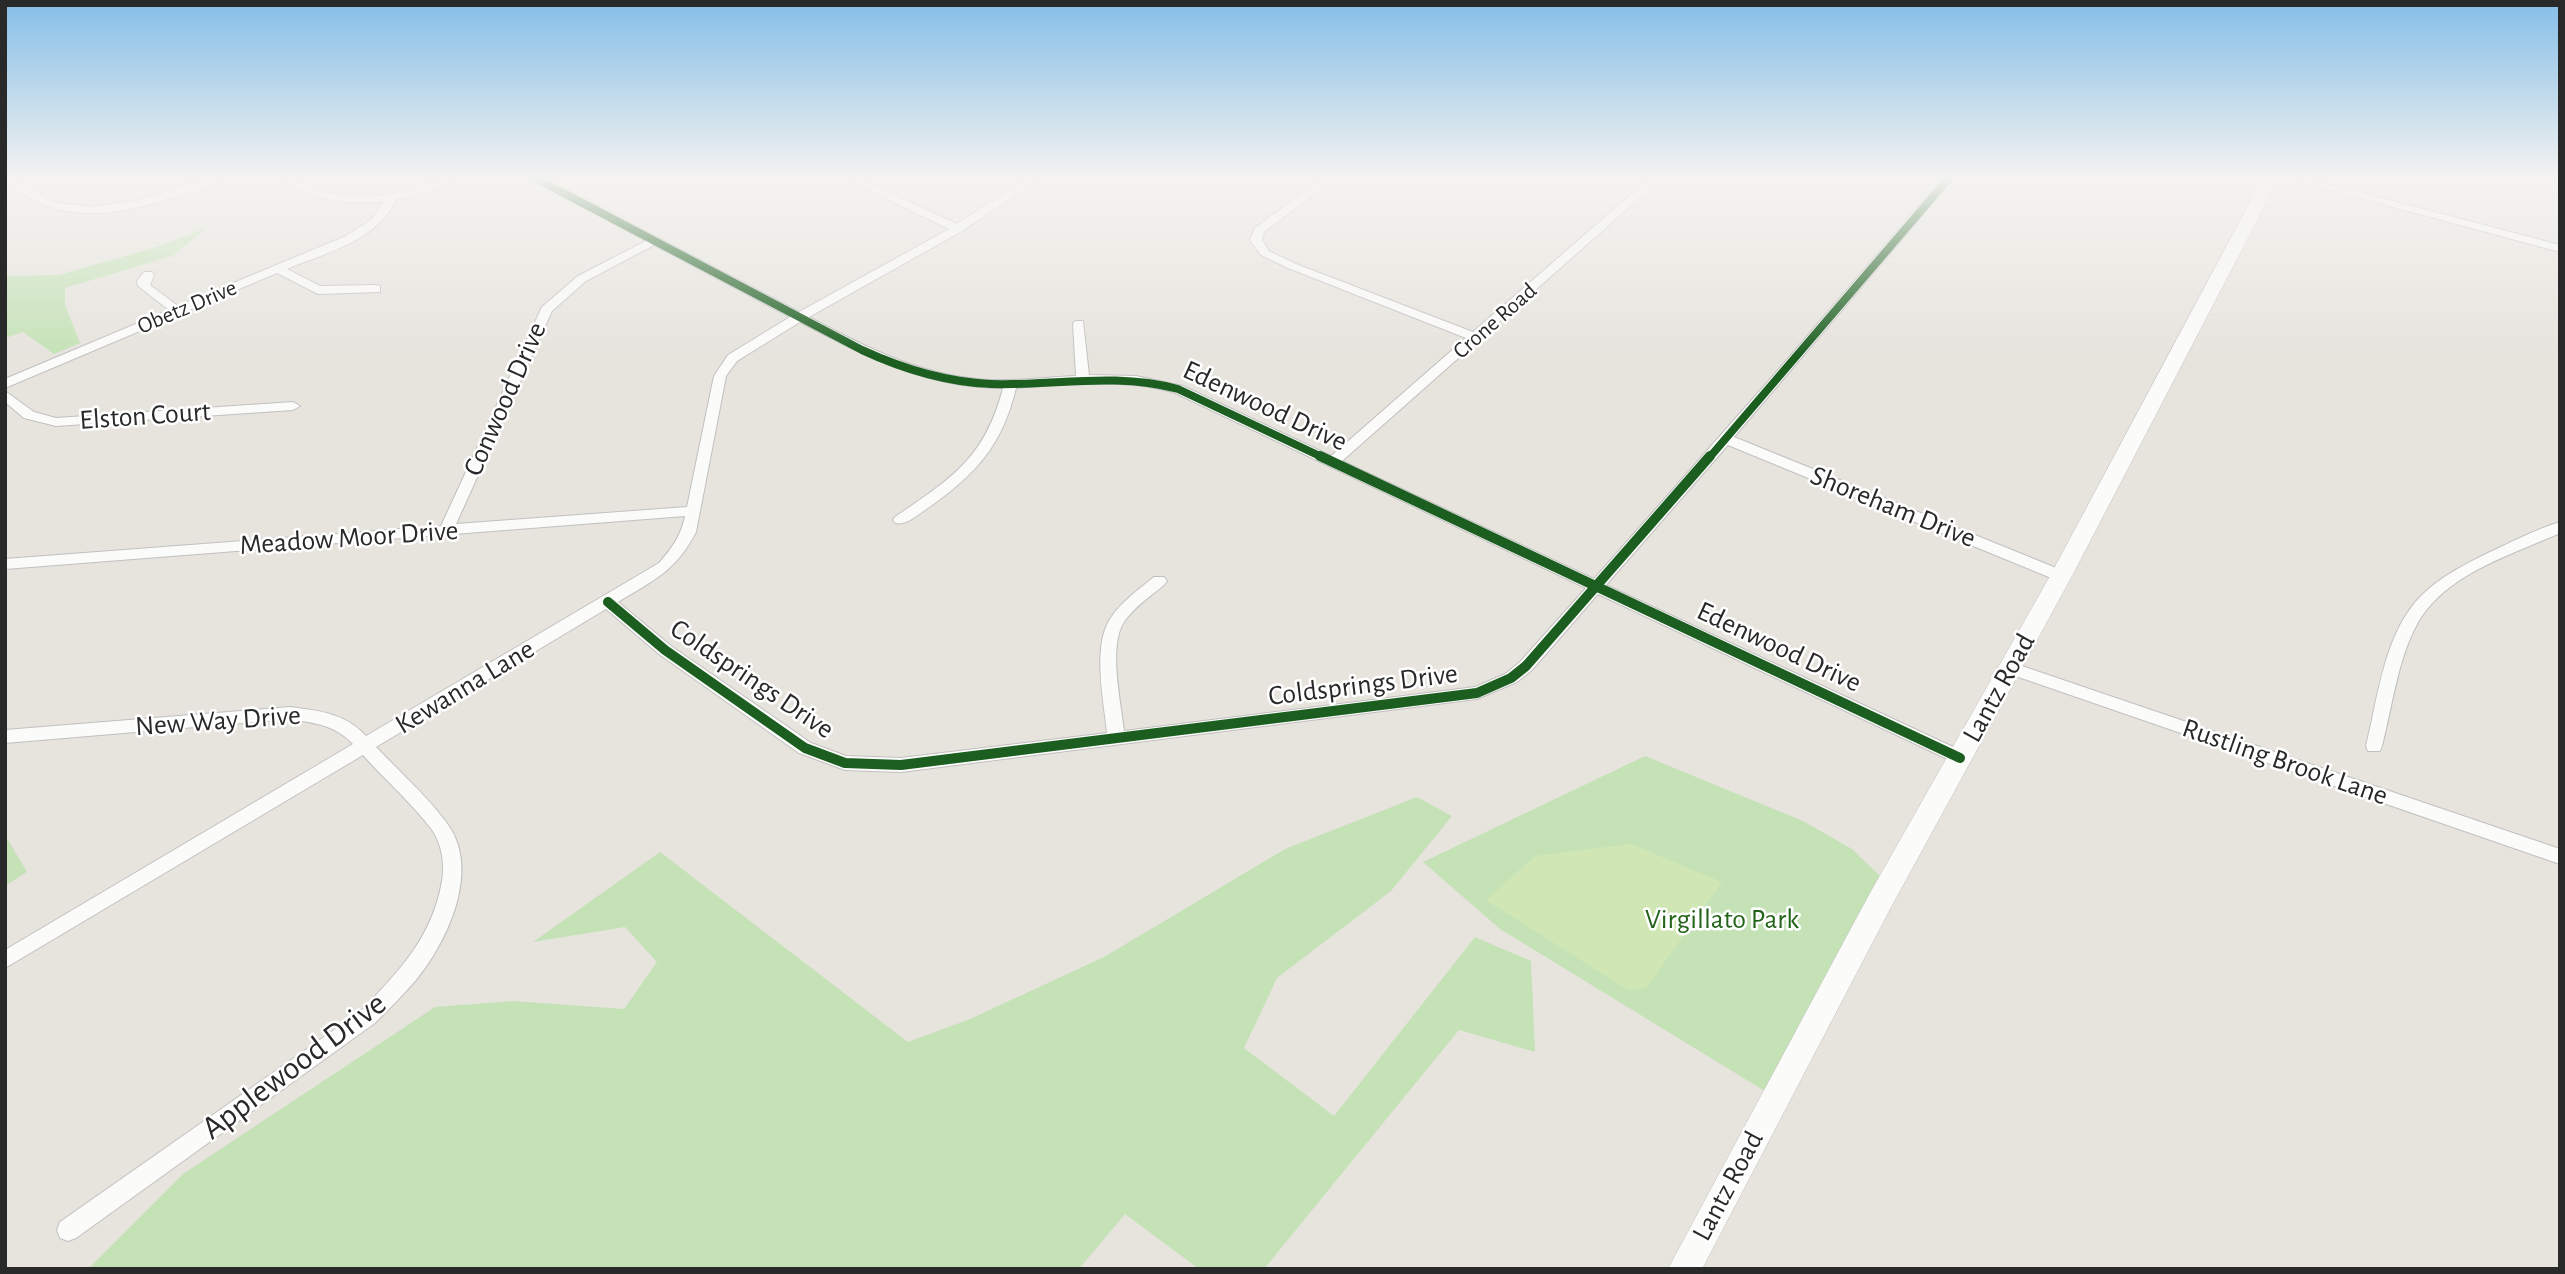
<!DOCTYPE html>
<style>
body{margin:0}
#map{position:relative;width:2565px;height:1274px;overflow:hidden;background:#e7e4de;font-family:"Alegreya Sans",sans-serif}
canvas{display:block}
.frame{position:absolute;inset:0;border:7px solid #292929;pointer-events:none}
</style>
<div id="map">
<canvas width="2565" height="1274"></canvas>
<div class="frame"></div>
</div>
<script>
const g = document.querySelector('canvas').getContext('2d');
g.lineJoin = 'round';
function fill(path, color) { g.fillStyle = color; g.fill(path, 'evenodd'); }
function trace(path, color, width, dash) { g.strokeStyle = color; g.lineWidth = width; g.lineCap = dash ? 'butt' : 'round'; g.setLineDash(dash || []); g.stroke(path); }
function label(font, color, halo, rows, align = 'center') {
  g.font = font + ' "Alegreya Sans",sans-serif'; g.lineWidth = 5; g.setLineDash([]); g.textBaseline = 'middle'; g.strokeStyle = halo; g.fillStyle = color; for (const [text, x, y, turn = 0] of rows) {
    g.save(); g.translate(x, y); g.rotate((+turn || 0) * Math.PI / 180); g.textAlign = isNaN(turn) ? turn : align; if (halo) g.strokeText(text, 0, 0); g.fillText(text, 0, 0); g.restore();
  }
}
fill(new Path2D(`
 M 208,227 L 172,256 L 65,288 L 65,305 L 80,343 L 54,354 L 23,332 L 5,338 L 5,276 L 59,275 L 160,246 Z
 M 1645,756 L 1803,821 L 1852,849 L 1885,881 L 1770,1087 L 1763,1090 L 1500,929 L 1423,862 Z
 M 1417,797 L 1452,816 L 1391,891 L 1277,978 L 1244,1048 L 1334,1116 L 1475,937 L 1531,961 L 1535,1052 L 1459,1030 L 1264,1269 L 1199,1269 L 1125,1214 L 1079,1269 L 88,1269 L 183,1174 L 435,1007 L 513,1001 L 624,1009 L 657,962 L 625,927 L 533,942 L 660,852 L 908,1042 L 970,1019 L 1104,957 L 1285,849 Z
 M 5,835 L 27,872 L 5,886 Z`), '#c5e2b7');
fill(new Path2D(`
 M 1631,844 L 1722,882 L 1646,988 L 1628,990 L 1486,900 L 1535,856 Z`), '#d0e7b5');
const street = new Path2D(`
 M 5,178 L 14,178 L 52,202 L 90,207 L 135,201 L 209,178 L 225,178 C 212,188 191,192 175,197 C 111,217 61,225 5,182 Z
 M 280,178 C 297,178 310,187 327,192 C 341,196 356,197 371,196 C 402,195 431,178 462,178 L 440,189 L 396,200 C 377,241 325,253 287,269 L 320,286 L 376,285 L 380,286 L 380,292 L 318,294 L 277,273 L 5,388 L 5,379 L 169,310 L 138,286 L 137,281 L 144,272 L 152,272 L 154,275 L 150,285 L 178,306 L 346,236 L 372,219 L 384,201 C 350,205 308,201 280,178 Z
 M 530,178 L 544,178 L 799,312 L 949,229 L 843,178 L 857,178 L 957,224 L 1028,178 L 1041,178 L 962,231 L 809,317 C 867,348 923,377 990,380 C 1019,381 1048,377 1076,376 L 1073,324 L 1075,321 L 1083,321 L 1089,375 L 1136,376 L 1183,386 L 1331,456 L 1466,338 L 1288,268 L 1261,255 L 1250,240 L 1255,228 L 1323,178 L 1335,178 L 1264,232 L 1262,240 L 1269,251 L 1296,264 L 1473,332 L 1650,178 L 1662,178 L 1342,461 L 1594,579 L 1779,369 L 1943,178 L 1954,178 L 1734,437 L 2066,572 L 2069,576 L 2066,580 L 2056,580 L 1728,445 L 1606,585 L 1966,753 L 1969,758 L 1966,763 L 1960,765 L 1598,594 L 1532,670 L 1517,682 L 1477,699 L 901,772 L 845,770 L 799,753 L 659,654 L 606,609 L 376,747 C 399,771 426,795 446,822 C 482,868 448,941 416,980 C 403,995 389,1009 375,1023 L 76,1238 L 68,1241 L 60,1238 L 57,1230 L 60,1222 L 361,1011 C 399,971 432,938 442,881 C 445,865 442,844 432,830 C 412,803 385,780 363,755 L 5,968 L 5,950 L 353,744 C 335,725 315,723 290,719 L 5,743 L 5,730 L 290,707 C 320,711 345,713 366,736 L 659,563 C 672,548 681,536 685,516 L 5,569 L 5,559 L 441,526 L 542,307 L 578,276 L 646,241 ZM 654,245 L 790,317 L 728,355 L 714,376 L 687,507 L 456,524 L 552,311 L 586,281 ZM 800,322 C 864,356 927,388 1003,388 C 985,458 952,478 895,517 L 893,520 L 895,523 C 907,526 918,514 928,508 C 976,474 1002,446 1016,388 C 1069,384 1121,378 1173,392 L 1586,588 L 1520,662 L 1505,674 L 1475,687 L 1124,731 C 1121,703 1108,646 1124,622 C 1134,607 1151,596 1164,585 L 1167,581 L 1164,577 L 1154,577 C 1138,590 1121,602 1110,619 C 1092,647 1104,701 1107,733 L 901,758 L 846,756 L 811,743 L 671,646 L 618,602 C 654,580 676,571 696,532 L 726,376 L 737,361 Z
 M 2286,178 L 2305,178 L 2560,245 L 2560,252 Z
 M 5,391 L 34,412 L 56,418 L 293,402 L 300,406 L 293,410 L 56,426 L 24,418 L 5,402 Z
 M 2560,522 L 2560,533 C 2513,554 2452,572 2422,616 C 2398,653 2393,704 2382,746 L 2380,751 L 2368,751 L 2366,746 C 2378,698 2384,632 2422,595 C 2441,576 2466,564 2490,552 C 2512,542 2536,529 2560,522 Z
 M 2010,662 L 2560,849 L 2560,864 L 2004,672 L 2002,668 L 2004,664 Z`);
const secondary = new Path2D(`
 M 2263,178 L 2279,178 L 2072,576 L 1890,909 L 1702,1269 L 1668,1269 L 1870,893 L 2050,576 Z`);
trace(street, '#c1c0c0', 2);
trace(secondary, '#c1c0c0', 1);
fill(street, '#fbfbfa');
fill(secondary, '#fbfbfa');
trace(new Path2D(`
 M 535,178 L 862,350 C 903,369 945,382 991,384 C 1056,386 1113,372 1178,389 L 1324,458
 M 1709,458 L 1949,178`), '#1b5e20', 8);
trace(new Path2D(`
 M 1320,456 L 1960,758
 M 608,602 L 665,650 L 805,748 L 845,763 L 901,765 L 1477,693 L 1511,678 L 1526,666 L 1710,456`), '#1b5e20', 10);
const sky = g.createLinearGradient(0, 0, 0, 357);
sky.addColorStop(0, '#85bee8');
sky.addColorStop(0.5, '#f4f3f0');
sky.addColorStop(1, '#f4f3f000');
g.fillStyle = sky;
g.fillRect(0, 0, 2565, 357);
label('23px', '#292929', '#fff', [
 ["Obetz Drive",187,307,-23],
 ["Crone Road",1495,321,-41]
]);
label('28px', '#292929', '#fff', [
 ["Conwood Drive",505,399,-66],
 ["Edenwood Drive",1265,406,25],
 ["Elston Court",145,416,-4],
 ["Shoreham Drive",1893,507,22],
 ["Meadow Moor Drive",349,538,-4],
 ["Edenwood Drive",1779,647,25],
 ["Coldsprings Drive",752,679,34],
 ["Coldsprings Drive",1363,685,-7],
 ["Kewanna Lane",465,687,-31],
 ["Lantz Road",1999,688,-61],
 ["New Way Drive",218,721,-4],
 ["Rustling Brook Lane",2285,762,19],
 ["Lantz Road",1728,1186,-62]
]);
label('28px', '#24641a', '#fff', [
 ["Virgillato Park",1722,920]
]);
label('33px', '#292929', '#fff', [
 ["Applewood Drive",294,1066,-37]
]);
</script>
